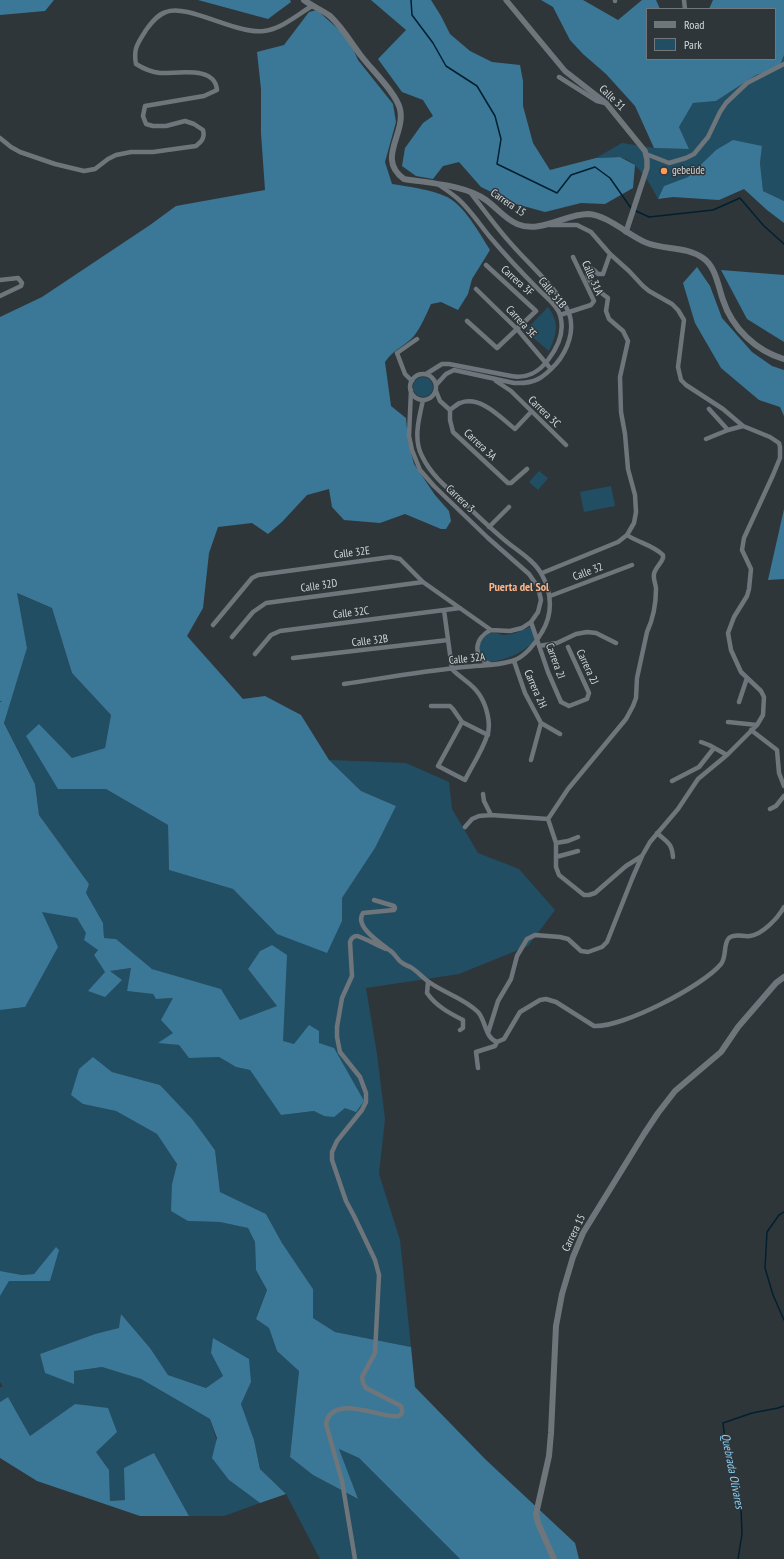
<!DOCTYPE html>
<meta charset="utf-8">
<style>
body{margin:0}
#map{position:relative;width:784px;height:1559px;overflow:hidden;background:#2f363a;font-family:"PT Sans Narrow",sans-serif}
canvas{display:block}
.legend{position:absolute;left:646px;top:8px;width:130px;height:52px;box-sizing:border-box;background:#2f363a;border:1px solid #71777a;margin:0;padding:5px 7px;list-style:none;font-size:12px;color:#d4d9db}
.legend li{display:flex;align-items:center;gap:8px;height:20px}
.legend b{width:20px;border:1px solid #71777a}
</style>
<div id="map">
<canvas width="784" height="1559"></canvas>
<ul class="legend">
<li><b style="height:5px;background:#6e767b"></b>Road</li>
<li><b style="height:11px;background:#224e64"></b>Park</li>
</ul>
</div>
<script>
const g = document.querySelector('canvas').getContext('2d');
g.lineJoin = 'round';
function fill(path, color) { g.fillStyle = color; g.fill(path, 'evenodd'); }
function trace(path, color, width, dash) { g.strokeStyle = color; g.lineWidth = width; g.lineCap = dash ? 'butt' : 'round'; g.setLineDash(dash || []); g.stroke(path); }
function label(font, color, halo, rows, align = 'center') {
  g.font = font + ' "PT Sans Narrow",sans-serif'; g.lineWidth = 3; g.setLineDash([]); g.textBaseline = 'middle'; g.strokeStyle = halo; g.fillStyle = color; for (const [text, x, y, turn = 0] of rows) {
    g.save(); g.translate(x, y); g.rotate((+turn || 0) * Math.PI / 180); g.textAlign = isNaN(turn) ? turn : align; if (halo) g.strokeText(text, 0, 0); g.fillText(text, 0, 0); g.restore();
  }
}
fill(new Path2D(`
 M 784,55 L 784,201 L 763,191 L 760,163 L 762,146 L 716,150 L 688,177 L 664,186 L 658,199 C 651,185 636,158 618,157 C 611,156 603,158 596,158 L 622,143 L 655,148 L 689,149 L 679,127 L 693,103 L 716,101 L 756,75 L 779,68 Z
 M 548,307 C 560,324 557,333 549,351 L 525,331 Z
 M413 387a10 10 0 1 1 20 0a10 10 0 1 1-20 0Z
 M 539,471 L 548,478 L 538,490 L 529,482 Z
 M 611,486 L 615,506 L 584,512 L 580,492 Z
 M 16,593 L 52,608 L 72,673 L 111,715 L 105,748 L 72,758 L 39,724 L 58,788 L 106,789 L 168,825 L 169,870 L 233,889 L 277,934 L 342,921 L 342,898 L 375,848 L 396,806 L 361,791 L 329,760 L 406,763 L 449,782 L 452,809 L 478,853 L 519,869 L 555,910 L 528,946 L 459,974 L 366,988 L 377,1054 L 385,1119 L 379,1174 L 400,1240 L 411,1347 L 335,1332 L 313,1318 L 313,1289 L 282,1243 L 266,1214 L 220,1192 L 215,1149 L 160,1085 L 112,1072 L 93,1057 L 83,1104 L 116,1111 L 157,1134 L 177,1164 L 172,1184 L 188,1221 L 220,1222 L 248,1228 L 255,1242 L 256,1270 L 267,1290 L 256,1319 L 269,1328 L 277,1351 L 299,1371 L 290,1457 L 313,1475 L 357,1499 L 339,1449 L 359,1458 L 460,1559 L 320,1559 L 286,1494 L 260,1469 L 254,1440 L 241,1404 L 251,1382 L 211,1353 L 223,1376 L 206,1388 L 168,1375 L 150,1348 L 121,1314 L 120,1328 L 95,1334 L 40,1354 L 45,1373 L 74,1383 L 74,1371 L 102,1367 L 141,1379 L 210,1419 L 229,1480 L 260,1503 L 224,1516 L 189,1516 L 154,1453 L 125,1500 L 110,1501 L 109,1470 L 96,1452 L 75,1404 L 30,1436 L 8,1397 L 0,1402 L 0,1387 L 3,1387 L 0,1382 L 0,1296 L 9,1281 L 50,1281 L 56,1248 L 34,1274 L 22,1275 L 0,1271 L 0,1010 L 25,1007 L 42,911 L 77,918 L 98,950 L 94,955 L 105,972 L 88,992 L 110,971 L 132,968 L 127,991 L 153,994 L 156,999 L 173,998 L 174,1033 L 159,1043 L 179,1045 L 189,1058 L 219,1057 L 236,1067 L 250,1070 L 281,1115 L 314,1111 L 324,1116 L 294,1044 L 283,1042 L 272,945 L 260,951 L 248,969 L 277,1006 L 240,1020 L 221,989 L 152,969 L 116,939 L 104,938 L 103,923 L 86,893 L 89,884 L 39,815 L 35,784 L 4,722 L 27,648 Z
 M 532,626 L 536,640 C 522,653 509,659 490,662 L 479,655 C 479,645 482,632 495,633 C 498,633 501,635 504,635 C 514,635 523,630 532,626 Z`), '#224e64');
fill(new Path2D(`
 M 0,0 L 54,0 L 45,11 L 0,15 Z
 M 198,0 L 290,0 L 291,2 L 268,19 Z
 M 371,0 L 431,0 L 441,16 L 450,34 L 470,51 L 492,62 L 520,65 L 523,81 L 523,106 L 533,143 L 550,170 L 596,158 L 620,157 L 635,165 L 633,188 L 605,204 L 581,203 L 545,212 L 516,204 L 481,187 L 459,162 L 443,166 L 433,179 L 416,176 L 402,166 L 405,148 L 423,123 L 433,116 L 423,100 L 402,92 L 378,59 L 406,30 Z
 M 541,0 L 583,0 L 618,20 L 642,0 L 656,0 L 660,9 L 647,9 L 647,59 L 775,59 L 775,9 L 709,9 L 713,0 L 784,0 L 784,55 L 779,68 L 756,75 L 716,101 L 693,103 L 679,127 L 689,149 L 654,148 L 635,106 L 606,74 L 583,54 L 570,40 L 553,7 Z
 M 317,10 L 348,38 L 358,60 L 393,104 L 396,122 L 385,162 L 392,184 C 410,187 430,189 447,197 C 464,205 480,234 490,250 L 472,279 L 468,294 L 458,310 L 441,302 L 431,304 C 426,315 421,327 414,336 C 405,346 394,349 385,362 L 391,406 L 406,418 L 408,441 L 414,464 L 435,495 L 449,511 L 451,521 L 446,529 L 441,529 L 405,514 L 380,523 L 344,520 L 332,507 L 329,489 L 307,495 L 282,522 L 268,534 L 252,523 L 218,527 L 209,553 L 203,608 L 187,636 L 243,699 L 265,696 L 301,715 L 329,760 L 361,791 L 396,806 L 375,848 L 342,898 L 342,921 L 327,953 L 277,934 L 233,889 L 169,870 L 168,825 L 106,789 L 58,789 L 26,736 L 39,724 L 72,758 L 105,748 L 111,715 L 72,673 L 52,608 L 17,593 L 27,648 L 4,723 L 35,784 L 39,815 L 89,884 L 86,893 L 103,923 L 104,938 L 116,939 L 152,969 L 221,989 L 240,1020 L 277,1006 L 248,969 L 260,951 L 272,945 L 287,955 L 283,1041 L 294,1044 L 309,1025 L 319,1031 L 319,1043 L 334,1048 L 364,1101 L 356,1112 L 345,1108 L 334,1117 L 324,1116 L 314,1111 L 281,1115 L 250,1070 L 236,1067 L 219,1057 L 189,1058 L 179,1045 L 158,1043 L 173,1033 L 161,1020 L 173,998 L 156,999 L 153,994 L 127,991 L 131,968 L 110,971 L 122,980 L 105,997 L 88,991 L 105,972 L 94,955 L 98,950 L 84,940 L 86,933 L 77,918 L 42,912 L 58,947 L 25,1007 L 0,1010 L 0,702 L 2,701 L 0,701 L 0,317 L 42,297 L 150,225 L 176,206 L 265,190 L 261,133 L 261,89 L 257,52 L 284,45 L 309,12 Z
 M 733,140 L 762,146 L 760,163 L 763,191 L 784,201 L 784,223 L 767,210 L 744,189 L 719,200 L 673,197 L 658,199 L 664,186 L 688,177 L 716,150 Z
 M 697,267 L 710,286 L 722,318 L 752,352 L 772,366 L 784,370 L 784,416 L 780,407 L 759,400 L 721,368 L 695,323 L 683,283 Z
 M 721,270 L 784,275 L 784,342 L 747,319 Z
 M 784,509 L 784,579 L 768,580 Z
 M 93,1057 L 112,1072 L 160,1085 L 192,1119 L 215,1150 L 220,1192 L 266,1214 L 282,1243 L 313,1289 L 313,1318 L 335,1332 L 411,1347 L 415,1387 L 485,1459 L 575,1543 L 579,1559 L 460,1559 L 359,1458 L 339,1449 L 358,1499 L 313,1475 L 290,1457 L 299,1371 L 277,1351 L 269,1328 L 256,1319 L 267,1290 L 256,1270 L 255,1242 L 248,1228 L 220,1222 L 188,1221 L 171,1211 L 172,1184 L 177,1164 L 157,1134 L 116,1111 L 83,1104 L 71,1095 L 79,1069 Z
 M 56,1247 L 59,1250 L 50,1281 L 9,1281 L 0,1296 L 0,1271 L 22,1275 L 34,1274 Z
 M 121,1314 L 150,1348 L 168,1375 L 206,1388 L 223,1376 L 211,1353 L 213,1338 L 249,1359 L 251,1382 L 241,1404 L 254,1440 L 260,1469 L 286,1494 L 260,1503 L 229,1480 L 212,1458 L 217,1438 L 210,1419 L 141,1379 L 102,1367 L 74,1371 L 74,1384 L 45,1373 L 40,1354 L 95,1334 L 119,1328 Z
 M 8,1397 L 30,1436 L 75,1404 L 108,1408 L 117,1432 L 96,1452 L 109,1470 L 110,1501 L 125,1500 L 124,1468 L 154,1453 L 189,1516 L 140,1516 L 37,1481 L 0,1458 L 0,1402 Z`), '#3b7897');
trace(new Path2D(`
 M 411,0 L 412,15 L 433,43 L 446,66 L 477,86 L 495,116 L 501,139 L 497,164 L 557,193 L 571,175 L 595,167 L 610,178 L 631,208
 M 634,210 L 649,217 L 713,210 L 740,198 L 763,225 L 784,244
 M 784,1212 L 779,1215 L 767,1232 L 765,1268 L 773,1295 L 784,1320
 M 738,1559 L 742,1534 L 741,1507 L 726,1448 L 723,1423 L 752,1413 L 778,1408 L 784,1406`), '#002030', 1.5);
trace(new Path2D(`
 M 684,0 L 685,9
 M 615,1 L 615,0
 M 559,77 L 597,101 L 605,103
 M 0,138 L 11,147 L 20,152 L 55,164 L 84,171 L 95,169 L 108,159 L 116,155 L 131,152 L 153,152 L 196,146 C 202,141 205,138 203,130 L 194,124 L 185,121 L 166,126 L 153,126 L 146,124 L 143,116 L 145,106 L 204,96 L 217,90 C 215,65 177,74 160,73 C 151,72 144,69 136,64 C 133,48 138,43 146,30 C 151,23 157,15 166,12 C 187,3 237,35 264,31 C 281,29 297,15 312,6
 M 646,154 L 669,163 L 686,158 L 694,154 L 708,137 L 720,112 L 726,103 L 747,83 L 784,64
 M 610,254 L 603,274 L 598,274 C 595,271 592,267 587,269 C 586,283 599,291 608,298 L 606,311 L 609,319 L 623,331 L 628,341 L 620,377 L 621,412 L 625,434 L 628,469 L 635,495 L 636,512 L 634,523 L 627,535 C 639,543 653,545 663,555 L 663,558 C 661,564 655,568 654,574 C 653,580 656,584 656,589 C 656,604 653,619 647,632 L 637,678 L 636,698 L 633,706 L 626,719 L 568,789 L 548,819 L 556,843 L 556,867 L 559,875 L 584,895 L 589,895 L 595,893 L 626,866 L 642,856
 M 0,280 L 18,278 L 22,283 L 21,286 L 0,296
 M 476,289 L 517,329 L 551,369
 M 560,315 L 591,305 L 594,301 L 573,257
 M 467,321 L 497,348 L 536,311 L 486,265
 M 426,374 L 442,364 L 449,364 L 511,376 C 526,379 539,372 548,360 C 558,347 565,331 560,315 C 557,305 547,298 540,291 C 523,274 506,256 490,237 C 480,225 469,208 457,198 C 451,193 445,189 439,185
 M410 387a13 13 0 1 1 26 0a13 13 0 1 1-26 0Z
 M 412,381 L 405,374 L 397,353 L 417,339
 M 496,381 L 511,391 L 566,445
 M 436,385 L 446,374 L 454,370 L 514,383 C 535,384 543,378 556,364 C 568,350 575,330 569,313 C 561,293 529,264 514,247 C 498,230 484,210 470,192
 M 436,391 L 440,401 L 450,410
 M 709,409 L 728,430
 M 450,410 L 450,420 L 453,432 L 508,483 L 511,483 L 527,469
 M 450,410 C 453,408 457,404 460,403 C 481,395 501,418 515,429 L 531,412
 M 706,439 L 728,430 L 743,426
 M 489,527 L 509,507
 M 542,573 L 618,542 L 627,535
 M 550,596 L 632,565
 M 444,610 L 452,669 C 460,678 472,683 479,694 C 486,704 492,724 487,736 C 482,751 472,766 465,780 L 438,766 L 462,722
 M 531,622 L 548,672 L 561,702 L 569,706 L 587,699 L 589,693 L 568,647
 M 213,625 L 252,578 L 258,575 L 391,557 L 400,559 L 423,582 L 491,630 L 510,631 L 522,628 L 531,622 L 538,612 L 541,600 L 538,587 L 529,574 L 488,538 L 434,486 L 420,470 L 412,450 L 409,436 L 411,390
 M 232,637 L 253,612 L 266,603 L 423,582
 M 539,646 L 557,643 L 576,634 L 587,632 L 596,633 L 616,643
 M 255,654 L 271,635 L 280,631 L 460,608
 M 293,658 L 448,640
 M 514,661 L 525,693 L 541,723
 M 490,664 C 471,657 475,637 491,630
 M 344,684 C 384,678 424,671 464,667 C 480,665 496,666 512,661 C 524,658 536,643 542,632 C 553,614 552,593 542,575 C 535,561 518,551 507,542 C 491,529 477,515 462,501 C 447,488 431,475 422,456 C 413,439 419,418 423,400
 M 739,702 L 747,678
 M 431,706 L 450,706 L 453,709 L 462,722 L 488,735
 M 728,722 L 757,725
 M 541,723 L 560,734
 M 751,730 L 777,750 L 779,773 L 784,786
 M 701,742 L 709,745 L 727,755
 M 531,760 L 541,723
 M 672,781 L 699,767 L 714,748
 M 483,794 L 484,801 L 491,815
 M 770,809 L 776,806 L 784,796
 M 465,827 L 472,819 L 479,816 L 491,815 L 548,819
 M 657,833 C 667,842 672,843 673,857
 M 556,843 L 568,841 L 578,837
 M 556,857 L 578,851
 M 374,900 L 394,906 L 395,908 L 394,910 L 363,913 C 353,927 384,945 393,953 C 396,956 398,960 401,962 C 404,965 409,966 412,968 C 418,972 423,978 429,982 C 444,993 464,998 478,1012 C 486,1021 485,1038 497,1042 L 504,1039 L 520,1012 L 540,1000 L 546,999 L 556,1002 L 594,1026 C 622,1028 703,986 721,964 C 727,956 723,944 729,938 C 735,933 743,937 750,936 C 763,934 778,918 784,907
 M 428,982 L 427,993 C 436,1006 449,1013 463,1020 L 463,1028 L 460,1030
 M 488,1033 L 498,1001 L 511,979 L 517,956 L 527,939 L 535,935 L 560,937 L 568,939 L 581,951 L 588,952 L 602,947 L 607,942 L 632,879 L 642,856 L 650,842 L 678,809 L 698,779 L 727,755 L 757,725 L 763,715 L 764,697 L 761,691 L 741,672 L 731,650 L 728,633 L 734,617 L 747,596 L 749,589 L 751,569 L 742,550 L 744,538 L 773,475 L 780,458 L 780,447 L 779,443 L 770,437 L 743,426 L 723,409 L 686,385 L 681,380 L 678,367 L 684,320 L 678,310 L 672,304 L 649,291 L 643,286 L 629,271 L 610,254 L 591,232 L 577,225 L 550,225
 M 478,1068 L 476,1052 L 495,1046 L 497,1042
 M 355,1559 L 342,1481 L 326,1424 C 333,1384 412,1437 401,1406 L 366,1388 L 363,1383 L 362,1377 L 375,1353 L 379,1275 L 375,1260 L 354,1216 L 346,1201 L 332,1160 L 332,1152 L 337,1141 L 362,1110 L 366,1102 L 366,1093 L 360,1077 L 340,1052 L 337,1037 L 337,1027 L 342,998 L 352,976 L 350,942 C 351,939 353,936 357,936 C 360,936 381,947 386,949`), '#6e767b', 4.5);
trace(new Path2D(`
 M 506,0 L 565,71 L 606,103 L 645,151 L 647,160 L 647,168 L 626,232`), '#6e767b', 5.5);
trace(new Path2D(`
 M 304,0 C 312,6 322,10 330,16 C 343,28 351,43 362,57 C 372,70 396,93 400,109 C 406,134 376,159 404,179 C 429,183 465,185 486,200 C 496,207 505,219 517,224 C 540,234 565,214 588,214 C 608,215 629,236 647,243 C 665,250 686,246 703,258 C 716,267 718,286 723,300 C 732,328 756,351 784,359
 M 554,1559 L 538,1523 L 536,1514 L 549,1456 L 551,1433 L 556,1326 L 562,1294 L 573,1257 L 583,1233 L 644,1134 L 658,1113 L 675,1091 L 721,1052 L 738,1027 L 776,983 L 784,977`), '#6e767b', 6);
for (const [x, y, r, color] of [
 [664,171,4,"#fe9b59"]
]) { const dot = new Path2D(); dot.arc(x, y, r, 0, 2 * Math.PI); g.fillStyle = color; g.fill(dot); trace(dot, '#2f363a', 1.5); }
label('11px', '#d4d9db', '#2f363a', [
 ["Calle 31",612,98,44],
 ["Carrera 15",508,203,34],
 ["Calle 31A",592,278,66],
 ["Carrera 3F",517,281,42],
 ["Calle 31B",552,293,50],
 ["Carrera 3E",521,322,47],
 ["Carrera 3C",544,412,44],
 ["Carrera 3A",480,445,43],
 ["Carrera 3",460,499,43],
 ["Calle 32E",352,553,-7],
 ["Calle 32",588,572,-21],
 ["Calle 32D",319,586,-8],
 ["Calle 32C",351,613,-7],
 ["Calle 32B",370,641,-7],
 ["Calle 32A",467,659,-6],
 ["Carrera 2I",555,661,70],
 ["Carrera 2J",587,667,65],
 ["Carrera 2H",535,689,66],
 ["Carrera 15",574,1233,-64]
]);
label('11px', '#d4d9db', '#2f363a', [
 ["gebeüde",672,171]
], 'left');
label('bold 12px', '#fbb589', '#2f363a', [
 ["Puerta del Sol",519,588]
]);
label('italic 12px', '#8acff5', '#2f363a', [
 ["Quebrada Olivares",732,1471,79]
]);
</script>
